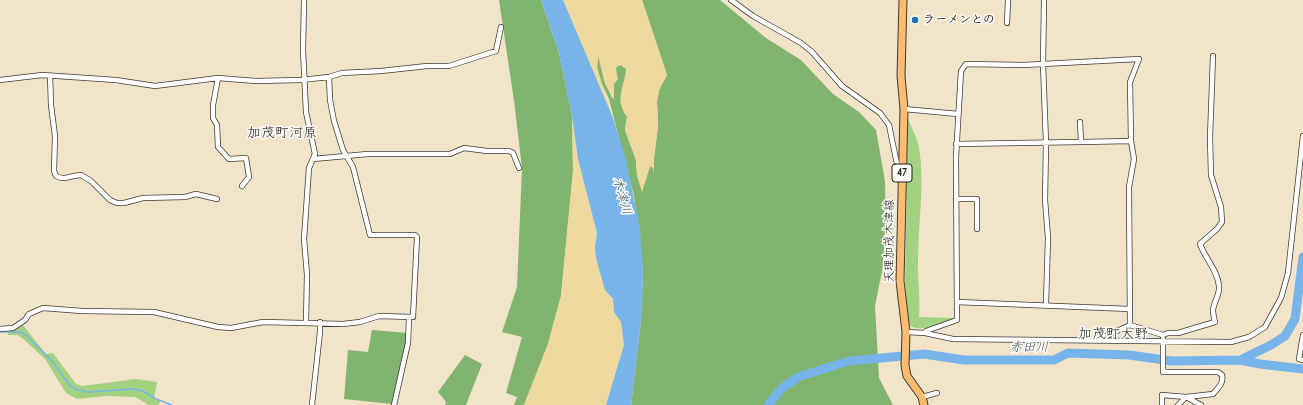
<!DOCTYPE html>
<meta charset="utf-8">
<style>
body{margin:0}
canvas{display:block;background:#f2e4c9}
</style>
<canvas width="1303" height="405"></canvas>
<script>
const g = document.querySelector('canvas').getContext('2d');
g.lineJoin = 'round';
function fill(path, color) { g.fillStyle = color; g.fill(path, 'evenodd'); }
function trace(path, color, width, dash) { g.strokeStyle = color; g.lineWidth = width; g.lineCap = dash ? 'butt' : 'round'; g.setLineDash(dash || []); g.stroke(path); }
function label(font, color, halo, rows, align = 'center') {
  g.font = font + ' "Comic Neue","Klee One",sans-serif'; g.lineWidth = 3; g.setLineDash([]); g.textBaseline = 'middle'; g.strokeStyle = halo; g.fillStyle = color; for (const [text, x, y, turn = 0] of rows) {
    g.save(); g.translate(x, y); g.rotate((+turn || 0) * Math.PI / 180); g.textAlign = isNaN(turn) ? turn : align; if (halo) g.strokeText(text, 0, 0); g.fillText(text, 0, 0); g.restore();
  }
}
fill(new Path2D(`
 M 908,119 C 912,128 917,138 919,147 C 925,185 918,224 918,261 C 917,280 921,298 919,317 L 955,318 C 947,325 918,333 909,325 L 905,284 Z
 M 22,324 L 46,354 L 53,353 L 76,384 L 82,386 L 136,379 L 157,382 L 154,399 L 160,401 L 159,405 L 149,405 L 135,397 L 105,396 L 77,399 L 66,393 L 45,359 L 22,338 L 17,335 L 8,335 L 8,332 Z`), '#a2d280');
fill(new Path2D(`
 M 499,0 L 541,0 L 559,53 L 572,116 L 573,171 L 561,296 L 548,344 L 524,405 L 514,405 L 517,397 L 506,393 L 522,337 L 502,332 L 517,287 L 522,168 L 514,101 Z
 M 642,0 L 720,0 L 766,38 L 801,60 L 833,94 L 859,112 L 876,130 L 885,181 L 886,224 L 882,271 L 875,306 L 879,378 L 893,405 L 631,405 L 641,321 L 643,271 L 634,196 L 609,99 L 601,82 L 597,67 L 598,55 L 612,99 L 615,70 L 617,66 L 621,65 L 626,69 L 627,117 L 625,130 L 636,160 L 637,175 L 642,191 L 650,166 L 653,168 L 658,126 L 657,102 L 659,90 L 667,75 Z
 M 372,330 L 407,333 L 406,343 L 392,404 L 344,399 L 348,350 L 368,352 Z
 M 465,355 L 482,364 L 466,405 L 445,405 L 446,402 L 438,392 Z`), '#81b46e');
fill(new Path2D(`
 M 563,0 L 642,0 L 667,75 L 659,90 L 657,102 L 658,126 L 654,155 L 654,174 L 653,168 L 650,166 L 642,192 L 637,175 L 636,160 L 625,130 L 627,117 C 614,99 624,89 626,69 L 621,65 L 617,66 L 616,69 L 618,79 L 614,84 L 614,100 L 605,84 L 598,56 L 597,68 L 613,118 Z
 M 572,116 L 578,159 L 597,233 L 595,247 L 596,258 L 608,293 L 613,300 L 614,312 L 621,322 L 624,345 L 606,405 L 524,405 L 548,344 L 561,296 L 573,171 Z`), '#eeda9e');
fill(new Path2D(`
 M 541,0 L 563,0 L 613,118 L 625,156 L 640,228 L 643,271 L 641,321 L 631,405 L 606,405 L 624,345 L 621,322 L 614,312 L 613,299 L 605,290 L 596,258 L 595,247 L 597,233 L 578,159 L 572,116 L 559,53 Z`), '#77b4ea');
trace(new Path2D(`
 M 0,332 L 21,332 L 26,335 L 52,361 L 70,386 L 78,390 L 90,392 L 133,389 L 143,391 L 156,399 L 172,405`), '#77b4ea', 1.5);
trace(new Path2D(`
 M 1240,360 L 1260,364 L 1303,369
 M 768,405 L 781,389 L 798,377 L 849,361 L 924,354 L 964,360 L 1054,360 L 1068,353 L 1129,355 L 1172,361 L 1240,360 L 1271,345 L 1285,336 L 1295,319 L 1303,257`), '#77b4ea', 9);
const street = new Path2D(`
 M 304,0 L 303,50 L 306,112 L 315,154 L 309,168 L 304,239 L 307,275 L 306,322
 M 731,0 L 753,16 L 801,43 L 812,52 L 842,86 L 880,113 L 889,125 L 899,174 L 902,178
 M 1044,0 L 1043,64 L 1046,143 L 1045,200 L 1048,238 L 1046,304
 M 1007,23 L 1008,0
 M 50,76 L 51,105 L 55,136 L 54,171 L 56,176 C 65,181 71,175 81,175 L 91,181 L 110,200 L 117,203 L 124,203 L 143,198 L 185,197 L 196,194 L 217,199
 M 218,78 L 213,105 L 213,118 L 217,125 L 218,147 L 229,159 L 246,158 L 249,177 L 242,186
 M 0,80 L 42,75 L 116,80 L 155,86 L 218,78 L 256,81 L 301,80 L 329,77 L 342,73 L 381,71 L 427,66 L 449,66 L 496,51 L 501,27
 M 904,109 L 958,114
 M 1081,142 L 1131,141
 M 956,144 L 1081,142 L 1080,122
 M 313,159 L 368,154 L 450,154 L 464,148 L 487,151 L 509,151 L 513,153 L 519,168
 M 956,199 L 977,199 L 977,229
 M 957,302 L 1130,309
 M 0,329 L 13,328 L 25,320 L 29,314 L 43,308 L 82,311 L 154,312 L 218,327 L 231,328 L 263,322 L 343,324 L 360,322 L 379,316 L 413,317 L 417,237 L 415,235 L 370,235 L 353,167 L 343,150 L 334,121 L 330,100 L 329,77
 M 906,332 L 925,333 L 953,339 L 1231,342 L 1249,337 L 1265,327 L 1281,298 L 1288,273 L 1303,136
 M 925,333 L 926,331 L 957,320 L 956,157 L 961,71 L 966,64 L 1023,65 L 1139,59 L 1130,82 L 1131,141 L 1134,159 L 1129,187 L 1130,325
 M 1303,335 L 1299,359 L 1303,360
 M 1100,339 L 1130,325 L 1163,335 L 1168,333 L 1178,333 L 1215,322 C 1214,318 1213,313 1213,310 C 1214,301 1220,295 1219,286 C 1218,271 1205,258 1200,244 L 1217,229 L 1222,222 L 1221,207 L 1211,175 L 1210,138 L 1213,56
 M 1163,339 L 1163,372 L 1218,372 L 1222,375 C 1224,383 1218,388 1213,394 L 1186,397 L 1178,405
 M 922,397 L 937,393
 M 312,405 L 320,332 L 320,322
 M 394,405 L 408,343 L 409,317
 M 1162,405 L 1162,395 L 1186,397 L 1201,405`);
const primary = new Path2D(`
 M 903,0 L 901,76 L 904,109 L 900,281 L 906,332 L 905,365 L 907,376 L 922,397 L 924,405`);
trace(street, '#3c3a36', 6);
trace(primary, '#3c3a36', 9);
trace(street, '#fff', 4.5);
trace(primary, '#fdbc6f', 7);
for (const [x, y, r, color] of [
 [915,20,4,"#1f6fb2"]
]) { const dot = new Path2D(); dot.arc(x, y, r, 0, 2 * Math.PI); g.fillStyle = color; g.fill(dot); trace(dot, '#fdfcf7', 1.5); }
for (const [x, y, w] of [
 [902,173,20]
]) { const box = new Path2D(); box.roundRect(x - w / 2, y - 9, w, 18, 3); g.fillStyle = '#fdfcf7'; g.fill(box); trace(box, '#1c1c1c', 1); }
label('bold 11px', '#1c1c1c', null, [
 ["47",902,173]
]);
label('bold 12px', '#1c1c1c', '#fdfcf7', [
 ["ラーメンとの",923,20]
], 'left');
label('12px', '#1c1c1c', '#fdfcf7', [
 ["天理加茂木津線",890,241,-90]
]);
label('italic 13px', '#40596e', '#fdfcf7', [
 ["木津川",622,196,74],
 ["赤田川",1029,347]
]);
label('14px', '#1c1c1c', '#fdfcf7', [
 ["加茂町河原",282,133],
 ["加茂町大野",1113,334]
]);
</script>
